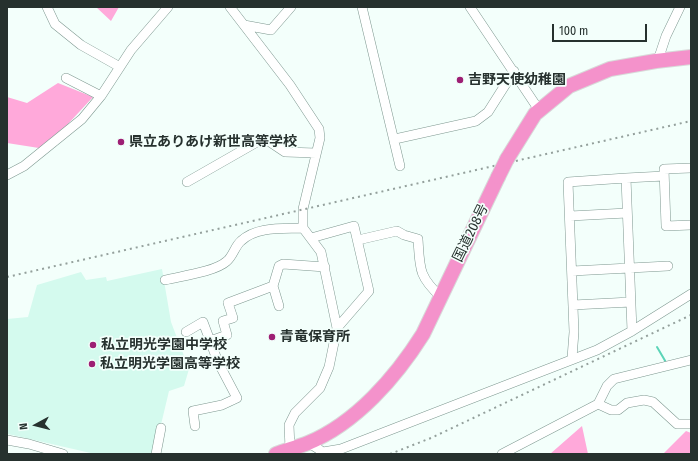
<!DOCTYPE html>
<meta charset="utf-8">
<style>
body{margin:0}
#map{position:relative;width:698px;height:461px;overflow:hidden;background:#f3fffb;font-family:"Fira Sans Condensed",sans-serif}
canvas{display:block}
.frame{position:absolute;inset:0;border:8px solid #26312e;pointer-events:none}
.north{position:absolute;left:16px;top:405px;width:40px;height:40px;-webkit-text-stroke:3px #f3fffb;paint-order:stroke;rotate:263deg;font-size:11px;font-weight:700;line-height:16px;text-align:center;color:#26312e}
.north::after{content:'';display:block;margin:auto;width:14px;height:18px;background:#26312e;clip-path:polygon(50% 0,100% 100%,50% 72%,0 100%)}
.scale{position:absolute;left:552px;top:24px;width:95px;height:18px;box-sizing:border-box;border:2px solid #26312e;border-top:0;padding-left:5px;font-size:12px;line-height:14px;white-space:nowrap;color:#26312e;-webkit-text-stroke:3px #f3fffb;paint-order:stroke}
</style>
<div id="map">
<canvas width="698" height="461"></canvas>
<div class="frame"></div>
<div class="north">N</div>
<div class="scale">100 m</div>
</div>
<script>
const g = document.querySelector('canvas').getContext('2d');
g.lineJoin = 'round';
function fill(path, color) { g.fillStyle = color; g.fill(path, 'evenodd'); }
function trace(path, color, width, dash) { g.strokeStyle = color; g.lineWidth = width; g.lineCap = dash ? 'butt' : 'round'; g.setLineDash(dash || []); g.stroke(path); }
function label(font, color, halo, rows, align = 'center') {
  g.font = font + ' "Fira Sans Condensed","Noto Sans JP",sans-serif'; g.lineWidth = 3.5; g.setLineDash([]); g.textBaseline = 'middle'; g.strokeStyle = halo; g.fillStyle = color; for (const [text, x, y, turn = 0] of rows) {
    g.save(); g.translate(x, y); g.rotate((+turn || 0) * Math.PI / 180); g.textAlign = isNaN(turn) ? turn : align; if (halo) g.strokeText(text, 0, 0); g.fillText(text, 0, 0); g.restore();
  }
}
fill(new Path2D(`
 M 162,269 L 171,322 L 189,369 L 184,386 L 169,391 L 154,454 L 95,454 L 8,434 L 7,319 L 28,317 L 37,285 L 81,272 L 86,280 L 106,277 L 107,281 Z`), '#d4faee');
fill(new Path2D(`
 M 96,7 L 119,7 L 111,21 Z
 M 58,83 L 93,97 L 67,125 L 39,148 L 7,143 L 7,97 L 27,103 Z
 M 582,426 L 588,454 L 550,454 Z
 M 686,431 L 691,433 L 691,454 L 663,454 Z`), '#ffa9da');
trace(new Path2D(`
 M 657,347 L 667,364`), '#5bd4b7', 2);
const minor = new Path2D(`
 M 47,7 L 55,24 L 81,45 L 120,67
 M 230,7 L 290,85 L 319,129 L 320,138 L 303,209 L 303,228 L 321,252 L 337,328 L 329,367 L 320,388 L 295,413 L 289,425 L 290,449
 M 362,7 L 400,166
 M 470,7 L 539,110
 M 244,25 L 271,30 L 291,7
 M 658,60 L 666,36 L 680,7
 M 66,78 L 101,96
 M 395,139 L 476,121 L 488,112 L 514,71
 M 691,168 L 664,169 L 666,226 L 691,225
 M 7,175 L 24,166 L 82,119 L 101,96 L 131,50 L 168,7
 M 626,178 L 664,176
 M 187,182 L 264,138 L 285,152 L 316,153
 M 570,216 L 627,213
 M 311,238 L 354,226 L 369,291 L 337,328
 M 358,240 L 397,231 L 404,235 L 418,239 C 420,268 418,276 441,297
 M 572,271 L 668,266
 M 165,280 C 181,276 215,272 227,261 C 233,256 235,246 241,241 C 257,226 283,229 303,228
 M 573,305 L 631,302
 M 279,306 L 273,286 L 279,266 L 283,264 L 325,267
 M 186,332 L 203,322 L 218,362 L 237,398 L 222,405 L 193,411 L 195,426
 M 210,341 L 227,335 L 223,321 L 233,318 L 228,303 L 273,286
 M 572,358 L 574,332 L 568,182 L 626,178 L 632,331
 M 598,404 L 611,410 L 618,410 L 627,403 L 644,400 L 653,402 L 677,424 L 691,424
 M 7,440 L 29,444 L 63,454
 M 309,443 L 323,452 L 341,449 L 597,350 L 632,331 L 691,294
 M 156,454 L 161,428
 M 502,454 L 598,404 L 607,386 L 614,379 L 691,360`);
const highway = new Path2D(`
 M 507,159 L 535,114 L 569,86 L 610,69 L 656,61 L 691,57
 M 276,454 C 287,450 298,447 308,443 C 356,423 396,377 423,334 L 498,177`);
trace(minor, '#7e9890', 10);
trace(highway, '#d8dad9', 16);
trace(minor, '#fff', 9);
trace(highway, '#f492cb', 14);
trace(new Path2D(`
 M 7,277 L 691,121
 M 390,454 L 431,438 L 691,315`), '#94a09c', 2, [2, 4]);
const highwayBridge = new Path2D(`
 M 498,177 L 507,159`);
trace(highwayBridge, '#d8dad9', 16, []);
trace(highwayBridge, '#f492cb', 14);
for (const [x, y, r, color] of [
 [460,80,4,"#9d1f74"],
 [121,142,4,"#9d1f74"],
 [272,337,4,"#9d1f74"],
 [93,345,4,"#9d1f74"],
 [92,364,4,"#9d1f74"]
]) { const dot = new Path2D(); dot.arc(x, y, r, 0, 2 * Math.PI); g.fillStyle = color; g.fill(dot); trace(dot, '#f3fffb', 1.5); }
label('bold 14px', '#26312e', '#f3fffb', [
 ["吉野天使幼稚園",468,80],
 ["県立ありあけ新世高等学校",129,142],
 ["青竜保育所",280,337],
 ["私立明光学園中学校",101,345],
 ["私立明光学園高等学校",100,364]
], 'left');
label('14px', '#26312e', '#f3fffb', [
 ["国道208号",471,233,-64]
]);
</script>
